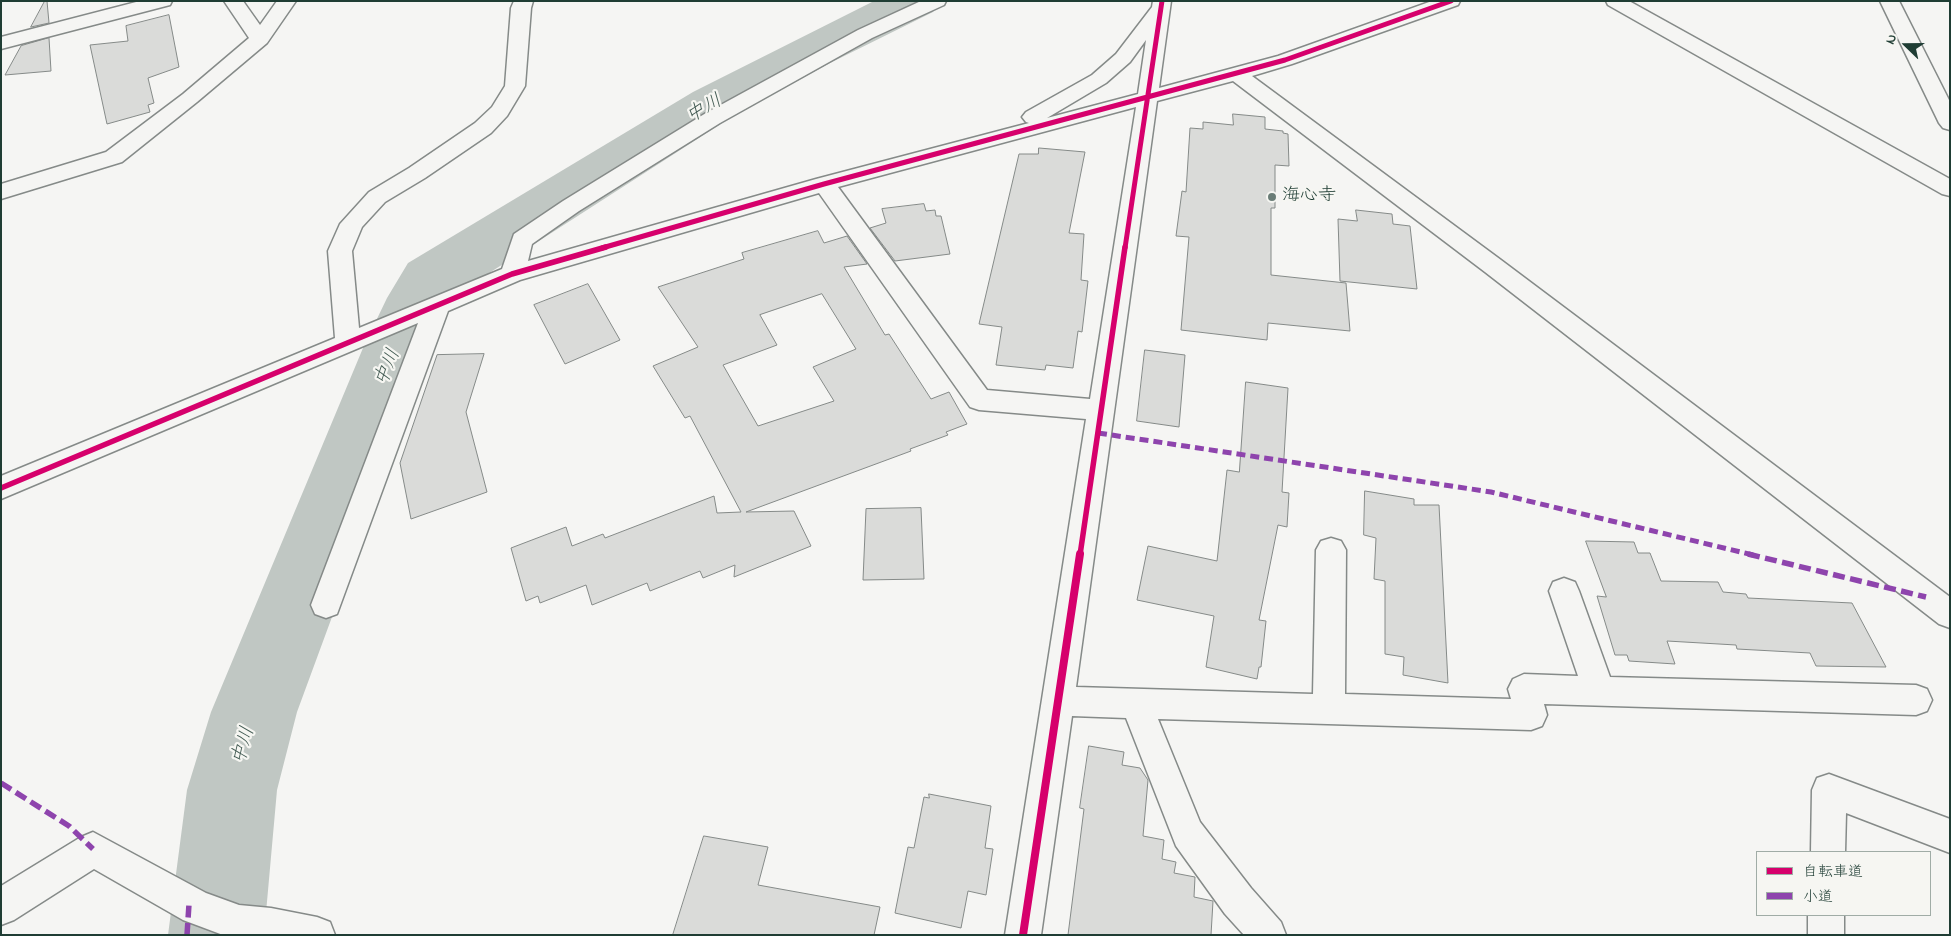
<!DOCTYPE html>
<meta charset="utf-8">
<style>
body{margin:0}
#map{position:relative;width:1951px;height:936px;overflow:hidden;background:#f5f5f3;font-family:"Indie Flower","Klee One",sans-serif}
canvas{display:block}
.frame{position:absolute;inset:0;border:2px solid #1f3d34;pointer-events:none}
.legend{position:absolute;left:1756px;top:851px;width:175px;height:65px;box-sizing:border-box;background:#f6f6f2;border:1px solid #a0aca6;margin:0;padding:6px 9px;list-style:none;font-size:15px;color:#1f3d34}
.legend li{display:flex;align-items:center;gap:10px;height:25px}
.legend b{width:25px;border:1px solid #a0aca6}
.north{position:absolute;left:1881px;top:20px;width:50px;height:50px;-webkit-text-stroke:4px #f6f6f2;paint-order:stroke;rotate:292deg;font-size:14px;font-weight:700;line-height:20px;text-align:center;color:#1f3d34}
.north::after{content:'';display:block;margin:auto;width:18px;height:22px;background:#1f3d34;clip-path:polygon(50% 0,100% 100%,50% 72%,0 100%)}
</style>
<div id="map">
<canvas width="1951" height="936"></canvas>
<div class="frame"></div>
<ul class="legend">
<li><b style="height:6px;background:#d6006c"></b>自転車道</li>
<li><b style="height:6px;background:#8e44ad"></b>小道</li>
</ul>
<div class="north">N</div>
</div>
<script>
const g = document.querySelector('canvas').getContext('2d');
g.lineJoin = 'round';
function fill(path, color) { g.fillStyle = color; g.fill(path, 'evenodd'); }
function trace(path, color, width, dash) { g.strokeStyle = color; g.lineWidth = width; g.lineCap = dash ? 'butt' : 'round'; g.setLineDash(dash || []); g.stroke(path); }
function label(font, color, halo, rows, align = 'center') {
  g.font = font + ' "Indie Flower","Klee One",sans-serif'; g.lineWidth = 4.5; g.setLineDash([]); g.textBaseline = 'middle'; g.strokeStyle = halo; g.fillStyle = color; for (const [text, x, y, turn = 0] of rows) {
    g.save(); g.translate(x, y); g.rotate((+turn || 0) * Math.PI / 180); g.textAlign = isNaN(turn) ? turn : align; if (halo) g.strokeText(text, 0, 0); g.fillText(text, 0, 0); g.restore();
  }
}
fill(new Path2D(`
 M 874,1 L 940,1 L 933,12 L 830,63 L 733,116 L 455,295 L 431,348 L 297,712 L 277,790 L 264,935 L 168,935 L 187,790 L 211,712 L 363,348 L 387,298 L 408,263 L 693,92 Z`), '#c0c7c3');
const building = new Path2D(`
 M 45,1 L 47,1 L 49,23 L 31,27 Z
 M 169,15 L 179,67 L 148,78 L 154,103 L 148,105 L 150,112 L 107,124 L 90,45 L 128,41 L 126,26 Z
 M 49,38 L 51,71 L 5,75 L 21,46 Z
 M 1233,114 L 1265,117 L 1265,129 L 1283,131 L 1283,133 L 1288,134 L 1289,166 L 1275,165 L 1275,208 L 1271,208 L 1271,275 L 1346,283 L 1350,331 L 1268,323 L 1267,340 L 1181,330 L 1189,237 L 1176,236 L 1182,191 L 1186,192 L 1190,128 L 1203,129 L 1203,122 L 1233,125 Z
 M 1039,148 L 1085,152 L 1069,233 L 1084,234 L 1081,280 L 1088,281 L 1082,332 L 1078,331 L 1073,368 L 1046,365 L 1045,370 L 996,365 L 1002,327 L 979,324 L 1019,154 L 1038,154 Z
 M 924,204 L 926,211 L 935,210 L 936,216 L 941,216 L 950,254 L 895,261 L 870,228 L 886,223 L 882,209 Z
 M 1356,210 L 1392,214 L 1393,224 L 1410,226 L 1417,289 L 1340,281 L 1338,219 L 1357,221 Z
 M 818,231 L 824,243 L 847,236 L 867,264 L 844,267 L 885,335 L 889,334 L 931,399 L 949,392 L 967,424 L 946,432 L 948,435 L 910,449 L 911,451 L 746,512 L 794,511 L 811,546 L 734,577 L 735,565 L 703,578 L 700,571 L 650,591 L 647,583 L 592,605 L 586,585 L 540,603 L 538,596 L 526,601 L 511,548 L 566,527 L 572,546 L 603,534 L 605,538 L 714,496 L 717,513 L 741,512 L 690,416 L 685,418 L 653,366 L 698,347 L 658,287 L 744,259 L 742,253 ZM 822,294 L 856,349 L 813,367 L 834,401 L 758,426 L 723,365 L 777,345 L 760,315 Z
 M 588,284 L 620,340 L 565,364 L 534,305 Z
 M 1145,350 L 1185,355 L 1179,427 L 1137,421 Z
 M 484,354 L 466,412 L 487,492 L 411,519 L 400,463 L 437,355 Z
 M 1246,382 L 1288,388 L 1282,492 L 1289,493 L 1287,527 L 1278,525 L 1259,620 L 1266,621 L 1261,667 L 1259,667 L 1257,679 L 1206,667 L 1214,616 L 1137,600 L 1148,546 L 1217,561 L 1227,470 L 1239,472 Z
 M 1365,491 L 1414,499 L 1414,505 L 1439,505 L 1448,683 L 1403,675 L 1404,657 L 1385,654 L 1385,581 L 1374,579 L 1376,538 L 1364,535 Z
 M 921,508 L 924,579 L 863,580 L 866,509 Z
 M 1586,541 L 1634,542 L 1638,553 L 1650,553 L 1661,581 L 1718,582 L 1723,592 L 1746,594 L 1748,598 L 1852,603 L 1886,667 L 1816,666 L 1810,653 L 1737,649 L 1736,645 L 1667,641 L 1675,664 L 1629,661 L 1627,655 L 1615,655 L 1597,596 L 1606,597 Z
 M 1089,746 L 1124,752 L 1122,765 L 1140,768 L 1148,780 L 1143,836 L 1164,840 L 1162,859 L 1176,862 L 1174,873 L 1195,877 L 1194,897 L 1213,901 L 1211,935 L 1068,935 L 1084,809 L 1080,808 Z
 M 929,794 L 991,806 L 985,848 L 993,849 L 986,895 L 968,891 L 961,928 L 895,913 L 908,847 L 914,848 L 924,797 L 929,798 Z
 M 704,836 L 768,847 L 758,885 L 880,907 L 874,935 L 673,935 Z`);
fill(building, '#dadbd9');
trace(building, '#858a88', 1);
const minor = new Path2D(`
 M 140,1 L 172,1 L 170,5 L 1,49 L 1,37 Z
 M 224,1 L 243,1 L 260,25 L 277,1 L 296,1 L 267,43 L 197,102 L 122,162 L 1,199 L 1,184 L 106,152 L 183,94 L 249,38 Z
 M 514,1 L 533,1 L 531,8 L 525,86 L 507,116 L 491,133 L 425,178 L 385,202 L 362,227 L 352,251 L 359,328 L 502,269 L 514,234 L 563,201 L 706,113 L 858,30 L 921,1 L 946,1 L 944,5 L 872,38 L 720,123 L 579,211 L 532,244 L 528,261 L 816,179 L 1029,123 L 1026,122 L 1022,117 L 1026,112 L 1092,75 L 1116,54 L 1152,7 L 1153,1 L 1171,1 L 1159,88 L 1278,56 L 1432,1 L 1460,1 L 1458,5 L 1292,64 L 1252,76 L 1501,260 L 1950,597 L 1950,628 L 1939,624 L 1485,272 L 1233,81 L 1157,101 L 1076,687 L 1313,694 L 1316,550 L 1321,541 L 1331,538 L 1341,541 L 1346,550 L 1345,694 L 1511,699 L 1508,689 L 1513,679 L 1524,674 L 1578,676 L 1549,591 L 1553,582 L 1564,578 L 1575,582 L 1579,591 L 1610,677 L 1916,685 L 1927,689 L 1932,700 L 1927,711 L 1916,715 L 1544,704 L 1547,715 L 1542,726 L 1531,730 L 1158,719 L 1200,822 L 1251,888 L 1281,922 L 1286,935 L 1244,935 L 1225,914 L 1176,846 L 1126,718 L 1072,716 L 1041,935 L 1005,935 L 1086,419 L 979,410 L 970,407 L 819,193 L 520,280 L 448,311 L 337,614 L 326,618 L 315,614 L 311,605 L 418,323 L 1,499 L 1,476 L 335,338 L 328,251 L 340,224 L 369,192 L 409,168 L 475,123 L 492,107 L 505,86 L 511,8 ZM 1146,40 L 1138,94 L 1047,118 L 1106,83 L 1130,62 ZM 1136,107 L 1090,399 L 987,390 L 838,187 Z
 M 1606,1 L 1629,1 L 1950,179 L 1950,196 L 1942,194 L 1608,5 Z
 M 1880,1 L 1899,1 L 1950,102 L 1950,130 L 1943,128 L 1939,123 Z
 M 1829,774 L 1950,819 L 1950,853 L 1846,813 L 1845,852 L 1811,852 L 1812,790 L 1817,778 Z
 M 93,832 L 206,893 L 239,905 L 271,908 L 317,917 L 330,922 L 335,935 L 223,935 L 183,920 L 94,869 L 14,920 L 1,925 L 1,886 L 81,837 Z
 M 1808,915 L 1844,915 L 1844,935 L 1808,935 Z`);
trace(minor, '#858a88', 3);
fill(minor, '#f5f5f3');
trace(new Path2D(`
 M 1098,433 L 1491,492 L 1753,555`), '#8e44ad', 5, [9, 5]);
trace(new Path2D(`
 M 1748,554 L 1926,597
 M 1,783 L 69,826 L 93,849
 M 187,935 L 189,904`), '#8e44ad', 5.5, [12, 5.5]);
trace(new Path2D(`
 M 602,248 L 824,184 L 1285,60 L 1451,1
 M 1125,248 L 1162,1`), '#d6006c', 5);
trace(new Path2D(`
 M 1,488 L 512,274 L 606,247
 M 1080,555 L 1125,247`), '#d6006c', 5.5);
trace(new Path2D(`
 M 1023,935 L 1080,554`), '#d6006c', 8);
for (const [x, y, r, color] of [
 [1272,197,5,"#6a7d77"]
]) { const dot = new Path2D(); dot.arc(x, y, r, 0, 2 * Math.PI); g.fillStyle = color; g.fill(dot); trace(dot, '#f6f6f2', 2); }
label('18px', '#1f3d34', '#f6f6f2', [
 ["海心寺",1282,197]
], 'left');
label('italic 19px', '#425a52', '#f6f6f2', [
 ["中川",705,110,-30],
 ["中川",389,368,-68],
 ["中川",245,746,-74]
]);
</script>
